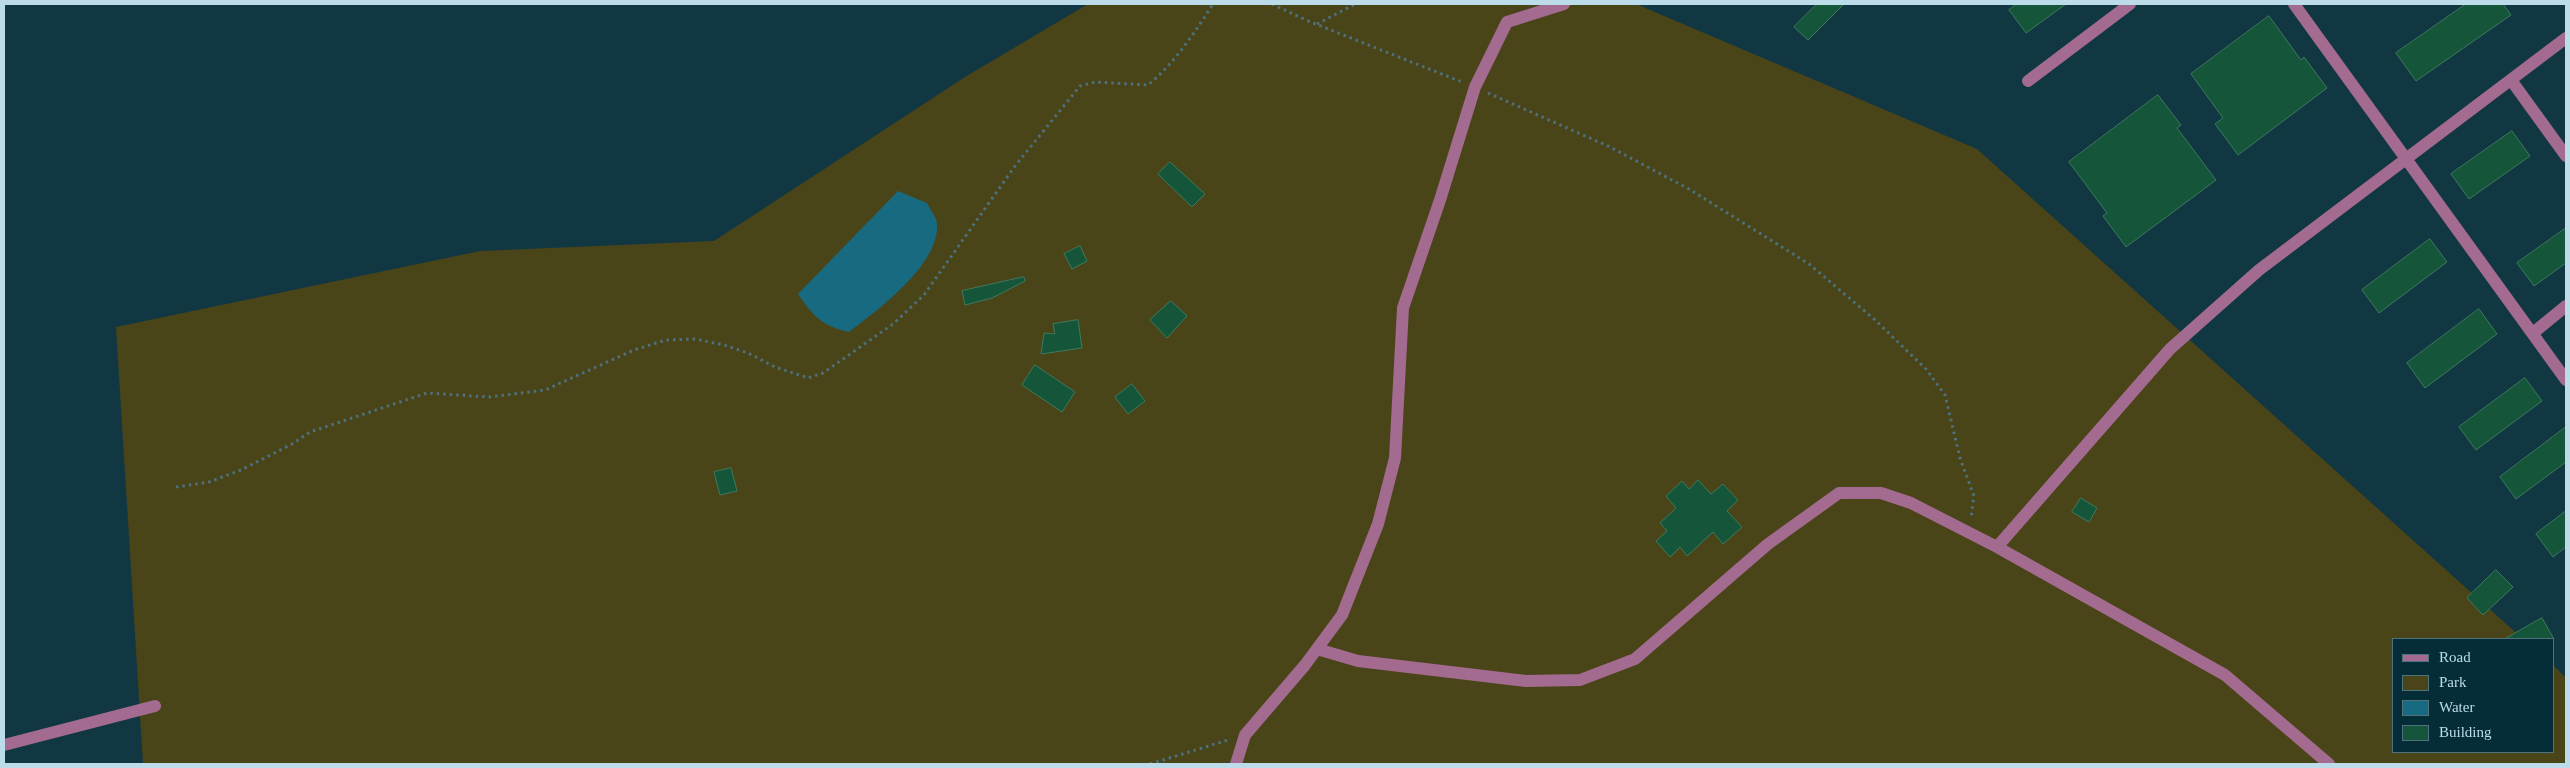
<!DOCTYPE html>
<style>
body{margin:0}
#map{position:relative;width:2570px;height:768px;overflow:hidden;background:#113743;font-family:Georgia,serif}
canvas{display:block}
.frame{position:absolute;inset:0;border:5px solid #bbdce8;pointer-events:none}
.legend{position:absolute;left:2392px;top:638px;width:162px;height:115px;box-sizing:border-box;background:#052d38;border:1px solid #4e737e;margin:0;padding:6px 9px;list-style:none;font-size:15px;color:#bbdce8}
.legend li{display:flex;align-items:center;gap:10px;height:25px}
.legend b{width:25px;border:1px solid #4e737e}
</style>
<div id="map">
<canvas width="2570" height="768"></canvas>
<div class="frame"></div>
<ul class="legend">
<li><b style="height:6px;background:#a46b90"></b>Road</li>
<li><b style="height:14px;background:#4a4419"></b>Park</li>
<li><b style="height:14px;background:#186a80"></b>Water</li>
<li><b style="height:14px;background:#15553a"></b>Building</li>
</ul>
</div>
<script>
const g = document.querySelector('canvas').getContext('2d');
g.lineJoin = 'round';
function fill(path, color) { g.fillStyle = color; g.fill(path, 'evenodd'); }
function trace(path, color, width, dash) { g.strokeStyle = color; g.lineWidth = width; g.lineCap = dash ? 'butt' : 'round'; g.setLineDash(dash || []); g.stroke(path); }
fill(new Path2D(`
 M 1088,4 L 1636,4 L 1977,149 L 2523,639 L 2394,639 L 2394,752 L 2554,752 L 2554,666 L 2566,678 L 2566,764 L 143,764 L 116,327 L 480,251 L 714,241 L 965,77 Z`), '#4a4419');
fill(new Path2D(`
 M 898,191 L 927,203 C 930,209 937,218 937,224 C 940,264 878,310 849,332 C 822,326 813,316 798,294 Z`), '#186a80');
const building = new Path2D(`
 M 1817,4 L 1844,4 L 1808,40 L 1794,27 Z
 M 2017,4 L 2066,4 L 2026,33 L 2009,10 Z
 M 2466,4 L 2503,4 L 2511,15 L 2416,81 L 2396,53 Z
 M 2269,16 L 2301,60 L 2304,57 L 2327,88 L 2238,155 L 2215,124 L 2223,118 L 2191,74 Z
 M 2158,95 L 2181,125 L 2177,128 L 2216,180 L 2126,247 L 2103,216 L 2107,213 L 2069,162 Z
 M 2512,131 L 2530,156 L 2469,199 L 2451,174 Z
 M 1170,162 L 1205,194 L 1192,207 L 1158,174 Z
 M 2566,228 L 2566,263 L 2534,286 L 2517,263 Z
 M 2430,239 L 2447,262 L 2379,313 L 2362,290 Z
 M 1080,246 L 1087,261 L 1072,269 L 1064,254 Z
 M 1024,277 L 1025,281 L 992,298 L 965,305 L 962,291 Z
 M 1171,301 L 1187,316 L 1167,338 L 1150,320 Z
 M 2479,309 L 2497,334 L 2425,388 L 2407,363 Z
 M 1078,320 L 1082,348 L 1041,354 L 1044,333 L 1055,334 L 1053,324 Z
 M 1035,365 L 1075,392 L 1062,412 L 1022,385 Z
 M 2525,378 L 2542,401 L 2476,450 L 2459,427 Z
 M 1132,384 L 1145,401 L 1128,414 L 1115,397 Z
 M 2566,427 L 2566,462 L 2516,499 L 2500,477 Z
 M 731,468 L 737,491 L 720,495 L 714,472 Z
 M 1698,480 L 1711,494 L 1723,484 L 1738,500 L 1727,511 L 1742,527 L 1723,544 L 1713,532 L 1687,556 L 1680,547 L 1670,557 L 1656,541 L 1667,531 L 1660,523 L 1676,508 L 1666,496 L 1682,481 L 1689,489 Z
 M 2081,498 L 2097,508 L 2089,522 L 2072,512 Z
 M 2566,511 L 2566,547 L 2553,557 L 2536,534 Z
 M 2496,570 L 2513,587 L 2483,615 L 2467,598 Z
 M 2542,618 L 2554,639 L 2505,639 Z`);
fill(building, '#15553a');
trace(building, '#3e7a5d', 1);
trace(new Path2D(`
 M 1272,4 L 1308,21 L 1462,82
 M 1317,24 L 1355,4
 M 1488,93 L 1608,146 L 1689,189 L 1809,264 L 1874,319 L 1926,369 L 1945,395 L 1960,458 L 1974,496 L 1971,518
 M 176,487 L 209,482 L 241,470 L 292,444 L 310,432 L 427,393 L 489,397 L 545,390 L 634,350 L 666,340 L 695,339 L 724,345 L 748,353 L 775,367 L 808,378 L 823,373 L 893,324 L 924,295 L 1015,166 L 1080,86 L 1095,82 L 1148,85 C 1174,64 1195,32 1213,4
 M 1150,764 L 1228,740`), '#4d717d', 3, [2.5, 4]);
trace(new Path2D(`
 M 2294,4 L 2566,380
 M 2511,80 L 2566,156
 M 2028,81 L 2130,4
 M 2533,333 L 2566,306
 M 1997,547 L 2170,349 L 2259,270 L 2566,38
 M 1317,649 L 1358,661 L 1526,681 L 1580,680 L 1635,659 L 1768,544 L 1839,493 L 1881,493 L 1911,503 L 1997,547 L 2225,675 L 2329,764
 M 4,745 L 155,706
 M 1236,764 L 1245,735 L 1305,665 L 1342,615 L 1378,524 L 1395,458 L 1403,308 L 1440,200 L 1475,87 L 1507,22 L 1564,4`), '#a46b90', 12);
</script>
